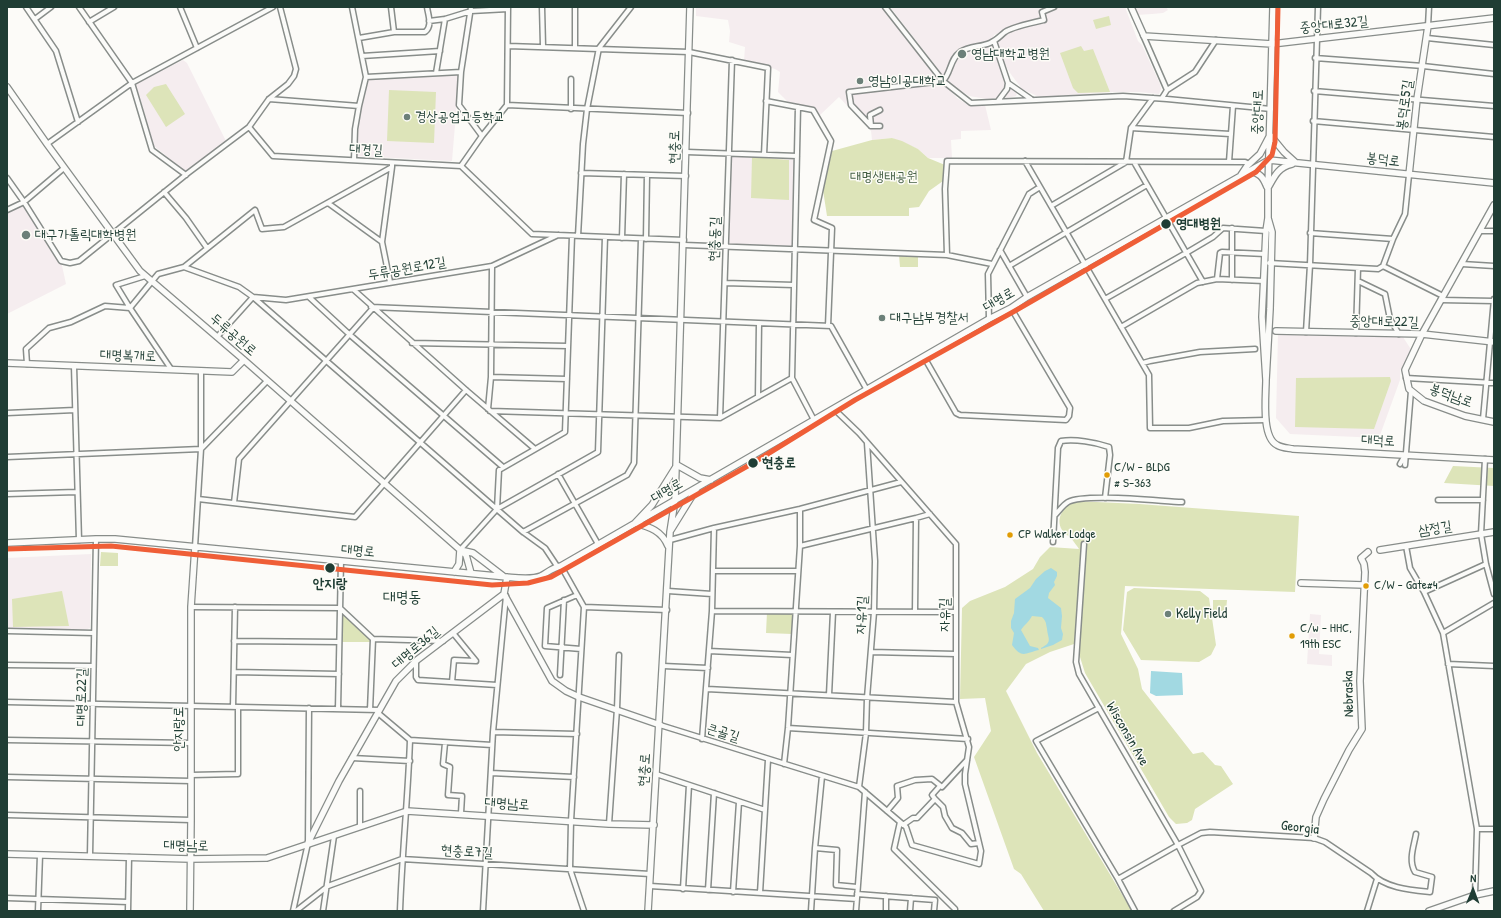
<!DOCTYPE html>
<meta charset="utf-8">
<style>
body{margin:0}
#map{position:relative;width:1501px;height:918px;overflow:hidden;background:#fcfbf8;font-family:"Patrick Hand",sans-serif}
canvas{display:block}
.frame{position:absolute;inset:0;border:8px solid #1f3d34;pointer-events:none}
.north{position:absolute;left:1453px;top:870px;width:40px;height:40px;-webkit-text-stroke:3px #fdfcf7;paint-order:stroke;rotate:1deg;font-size:11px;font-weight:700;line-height:16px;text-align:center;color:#1f3d34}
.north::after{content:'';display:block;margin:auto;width:14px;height:18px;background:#1f3d34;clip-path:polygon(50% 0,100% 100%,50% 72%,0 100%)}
</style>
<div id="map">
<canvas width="1501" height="918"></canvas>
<div class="frame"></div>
<div class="north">N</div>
</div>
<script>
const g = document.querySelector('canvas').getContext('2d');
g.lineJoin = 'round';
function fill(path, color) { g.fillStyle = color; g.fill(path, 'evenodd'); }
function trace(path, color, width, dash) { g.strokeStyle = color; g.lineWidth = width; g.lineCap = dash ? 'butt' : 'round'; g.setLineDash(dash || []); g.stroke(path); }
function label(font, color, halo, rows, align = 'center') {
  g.font = font + ' "Patrick Hand","Poor Story",sans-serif'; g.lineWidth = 3; g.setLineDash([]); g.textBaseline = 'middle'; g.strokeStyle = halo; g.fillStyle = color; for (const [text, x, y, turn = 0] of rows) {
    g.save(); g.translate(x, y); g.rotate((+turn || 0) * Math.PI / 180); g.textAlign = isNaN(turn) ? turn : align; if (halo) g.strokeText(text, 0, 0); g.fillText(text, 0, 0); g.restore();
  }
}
fill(new Path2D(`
 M 696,7 L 882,7 L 937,76 L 957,98 L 968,105 L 985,105 L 991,130 L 961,131 L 961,139 L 951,140 L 952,158 L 928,158 L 918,149 L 892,138 L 872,140 L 871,131 L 839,97 L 820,115 L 815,108 L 789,103 L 778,92 L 780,72 L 775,69 L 744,61 L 745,47 L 729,42 L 730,31 L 728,20 L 696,16 Z
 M 890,7 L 1047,7 L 1040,9 L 1042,18 L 994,35 L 993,40 L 1007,83 L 1017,91 L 1017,93 L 1016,96 L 1012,97 L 987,99 L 969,96 L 949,83 Z
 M 1056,7 L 1125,7 L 1138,41 L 1142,45 L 1160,84 L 1161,89 L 1159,94 L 1139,92 L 1113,92 L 1044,97 L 1037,96 L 1022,89 L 1010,73 L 1002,59 L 995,41 L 1006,32 L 1047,19 L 1044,12 Z
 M 1133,7 L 1166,7 L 1168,10 L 1163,13 L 1152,14 L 1136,15 Z
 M 183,60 L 187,63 L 226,141 L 189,170 L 185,171 L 154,146 L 136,84 Z
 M 458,74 L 459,77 L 452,161 L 355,156 L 356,129 L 360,106 L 367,79 Z
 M 731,155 L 794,158 L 793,247 L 728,245 Z
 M 24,202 L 61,261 L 66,284 L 7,314 L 7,210 Z
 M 1278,334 L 1403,337 L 1412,351 L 1404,367 L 1400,370 L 1400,380 L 1379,438 L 1290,434 L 1276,418 Z
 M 91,554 L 90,628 L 85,630 L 11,629 L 7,627 L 7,558 Z
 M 1310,614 L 1321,615 L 1319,654 L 1332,655 L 1332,666 L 1307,664 Z`), '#f5edef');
fill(new Path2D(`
 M 1109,16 L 1111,25 L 1096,29 L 1093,20 Z
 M 1081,46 L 1084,51 L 1093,49 L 1110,92 L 1078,93 L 1073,88 L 1060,53 Z
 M 166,84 L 185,114 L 166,127 L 146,95 L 154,87 Z
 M 389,90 L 436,92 L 434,143 L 387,141 Z
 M 892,138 L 902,141 L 918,149 L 928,158 L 945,165 L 943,181 L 929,191 L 919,207 L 909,208 L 909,216 L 827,216 L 823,190 L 832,151 L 872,140 Z
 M 752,157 L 789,160 L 789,200 L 751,198 Z
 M 899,255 L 918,255 L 918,267 L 900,267 Z
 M 1390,377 L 1391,381 L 1374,429 L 1295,427 L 1296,378 Z
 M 1453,466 L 1494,468 L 1494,486 L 1444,483 Z
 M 1075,501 L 1139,504 L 1299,516 L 1295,592 L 1125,586 L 1121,634 L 1138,669 L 1142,689 L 1193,754 L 1203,752 L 1215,765 L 1221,766 L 1233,784 L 1195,809 L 1192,820 L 1187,823 L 1176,824 L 1169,817 L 1085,673 L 1080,657 L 1080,642 L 1050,652 L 1026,664 L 1006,691 L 1037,753 L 1132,911 L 1044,911 L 1021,874 L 1014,869 L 974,757 L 991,731 L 985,698 L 960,699 L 962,608 L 970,601 L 1005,587 L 1033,569 L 1040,557 L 1050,547 L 1079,549 C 1077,546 1074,542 1071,538 C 1068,535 1064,534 1062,530 C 1055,518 1064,506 1075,501 Z
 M 101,552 L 118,553 L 118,566 L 100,566 Z
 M 1134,588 L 1200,591 L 1209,598 L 1216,645 L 1211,655 L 1199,662 L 1141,660 L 1123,630 L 1127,592 Z
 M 62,591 L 69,626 L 13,627 L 12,599 Z
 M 1213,600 L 1227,600 L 1226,611 L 1213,611 Z
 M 341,610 L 372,640 L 372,642 L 340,642 Z
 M 767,612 L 796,612 L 792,634 L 766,633 Z`), '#dde4b9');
fill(new Path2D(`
 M 1051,568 L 1057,572 L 1057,576 L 1054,582 L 1055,585 L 1049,593 L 1048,598 L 1061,608 L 1062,616 L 1061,628 L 1063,634 L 1062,640 L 1053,645 L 1041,649 L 1041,648 C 1053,642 1048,639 1047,629 C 1046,623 1046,621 1042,617 L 1032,616 C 1029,622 1024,625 1021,630 L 1030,646 L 1038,648 L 1039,650 C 1025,653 1022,659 1012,645 L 1014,633 L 1011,628 L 1011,621 L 1014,613 L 1015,599 L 1030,588 L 1036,579 L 1045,571 Z
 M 1151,671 L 1182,673 L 1183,695 L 1156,696 L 1150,693 Z`), '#a2d9e2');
const street = new Path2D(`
 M 26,7 L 56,51 L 78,122
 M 79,7 L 132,83 L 152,150 L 186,175
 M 180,7 L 197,48
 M 352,7 L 366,77 L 359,106 L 355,129 L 354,160
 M 391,7 L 394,32
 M 471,7 L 461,72 L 459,105 L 482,136
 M 542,7 L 543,46
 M 885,7 L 943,81 L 971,103 L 1123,96 L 1167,99 L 1271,109
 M 35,19 L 51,7
 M 429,21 L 445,19 L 471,11 L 508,9
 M 89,22 L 114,7
 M 1428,26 L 1429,7
 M 1143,35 L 1167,90
 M 359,38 L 394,32 L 425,32 C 433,26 428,15 427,7
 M 1427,38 L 1494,45
 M 994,41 L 1008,83 L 1031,99
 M 508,46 L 689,52 L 768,68 L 764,155
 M 575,47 L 575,7
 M 362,56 L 440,51
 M 1315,58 L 1423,66 L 1494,74
 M 436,73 L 445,19
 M 366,77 L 461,72
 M 1314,91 L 1494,106
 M 1162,98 L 1167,90 L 1195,72 L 1216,40
 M 269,99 L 359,106
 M 766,101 L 813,110 L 831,141 L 814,220 L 832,228 L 828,326
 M 998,101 L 1007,89 L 1008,83
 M 507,105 L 688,113
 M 798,107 L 792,378 L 814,420
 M 571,109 L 571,79
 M 1313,121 L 1494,137
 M 871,126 L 870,115 L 880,110
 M 880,126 L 871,126 L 851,105 L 849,92 L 943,81 C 951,73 950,59 960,52 C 969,46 981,47 990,43 C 997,40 1000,36 1005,32 C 1012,27 1035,22 1044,20 L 1042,12 L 1054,7
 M 249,127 L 273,156 L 461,166
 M 1131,128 L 1230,134
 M 47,144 L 132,83 L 273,7
 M 687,152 L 797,156
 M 1025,161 L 1149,375 L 1150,428 L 1189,428 L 1223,421 L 1266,420
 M 1134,162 L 1203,282
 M 1229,162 L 1233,106
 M 461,166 L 532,234 L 684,240
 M 461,166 L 482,136 L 507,105 L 508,7
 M 581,173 L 686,176
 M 7,178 L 24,202 L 61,261 L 70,263 L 79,261 L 188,173 L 249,127 L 269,99 L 288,84 L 294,76 L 296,69 L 280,7
 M 164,192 L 186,218 L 207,248
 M 328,203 L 382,242
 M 1051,206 L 1126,162 L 1131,128 L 1153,98
 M 7,210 L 24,202 L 64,168
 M 1481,231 L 1494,231
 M 1310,233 L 1393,239
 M 578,236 L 583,144 L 587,109 L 599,48 L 631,7
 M 622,238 L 624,174
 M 646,239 L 647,175
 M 684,245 L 947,255 L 992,264
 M 1000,250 L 1027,297
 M 947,255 L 945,189 L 947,161 L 1245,162 L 1249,164
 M 1269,263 L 1378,269 L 1383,266 L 1393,239 L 1405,214 L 1409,175
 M 1462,264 L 1494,266
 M 1009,266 L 1147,185
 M 1383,266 L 1443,296
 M 184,267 L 239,287 L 253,297 L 523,532 L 545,548 L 557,566
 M 145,276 L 116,285 L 130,308 L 171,369
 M 1217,279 L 1220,253 L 1222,252 L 1265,254
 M 1232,280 L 1232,228
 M 1358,281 L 1385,294 L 1390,319 L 1399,334
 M 390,282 L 382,242 L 392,167
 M 725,283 L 794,285
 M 354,290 L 466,390 L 535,449
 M 253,297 L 286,300 L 492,266 L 558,235
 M 309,297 L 349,334 L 503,467
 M 1105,299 L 1186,253 L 1213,237 L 1223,228 L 1266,231
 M 1441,300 L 1494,301
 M 371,307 L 831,326 L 867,390
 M 130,308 L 158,274 L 184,267 L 255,210 L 262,229 L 284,227 L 392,167 L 392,163
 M 989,319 L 988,274 L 1029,194 L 1040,187
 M 1121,327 L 1197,283 L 1217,279 L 1264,281
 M 1306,332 L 1310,265 L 1318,7
 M 1356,333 L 1358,268
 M 217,337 L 253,297
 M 412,343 L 568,346
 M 924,357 L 956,413 L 960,415 L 1066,420 L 1069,416 L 1070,408 L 1011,308
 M 1143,363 L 1150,361 L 1200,352 L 1255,349
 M 27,364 L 26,349 L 49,328 L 71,322 L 105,306 L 130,308
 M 74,366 L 79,540
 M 491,377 L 567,379
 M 1406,378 L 1494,383
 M 758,397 L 759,324
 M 488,409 L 491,377 L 492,266
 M 490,411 L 720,418 L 792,378
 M 7,413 L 75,410
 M 720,418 L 732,60
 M 1483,419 L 1494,299
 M 7,457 L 201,449 L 267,381
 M 1485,459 L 1481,534 L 1486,564 L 1494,594
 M 1400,464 L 1404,457
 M 1405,465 L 1411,391
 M 558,474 L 598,544
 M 7,494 L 77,492
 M 198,499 L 355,517 L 466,390
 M 1438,500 L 1483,500
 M 234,503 L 239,459 L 373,308
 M 497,509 L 499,470 L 565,432 L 572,236
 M 1055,515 C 1059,511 1063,505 1068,502 C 1085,493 1158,501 1182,502
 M 523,532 L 627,475 L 634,463 L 641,239
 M 670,540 L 714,528 L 800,509 L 901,482
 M 1053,542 L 1058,448 L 1061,441 C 1075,439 1095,442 1109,447 L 1110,455 L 1105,498
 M 1084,544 L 1076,662 L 1079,674 L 1178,845 L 1201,891 L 1197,897 L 1174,911
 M 800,546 L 916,518 L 930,514
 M 1406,546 L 1410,568 L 1424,592 L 1443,633 L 1477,829 L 1475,895
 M 195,547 L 201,449 L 201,371
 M 460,550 L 497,509 L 598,452 L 605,237
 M 561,566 L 584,607 L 571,821 L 570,869 L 584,911
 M 713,571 L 798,571
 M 668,591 L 712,594
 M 1424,592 L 1486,564
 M 577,595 L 547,608 L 545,646 L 581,649
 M 191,607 L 340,608 L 373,639 L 370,710
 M 584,607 L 667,610
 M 712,611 L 956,612
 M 915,612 L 916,518
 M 7,631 L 94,633
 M 1443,633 L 1494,603
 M 373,639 L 443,641
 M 234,641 L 339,642
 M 709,651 L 792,655
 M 871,652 L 956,654
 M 416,661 L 416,677 L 418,680 L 497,685
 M 1448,664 L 1494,666
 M 7,665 L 93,666
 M 663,666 L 708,668
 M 234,672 L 339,674
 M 560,675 L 564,600
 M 452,682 L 454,660 L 476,661 L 453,633
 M 707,689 L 956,702
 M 829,695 L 833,612
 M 7,702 L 379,710
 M 233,707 L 235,607
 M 1099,708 L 1036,741 L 1118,879 L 1135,911
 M 338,709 L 341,561
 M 378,713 L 410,740 L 492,745
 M 660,725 L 859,787 L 906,827 L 912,845 L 979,864 L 981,851 L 965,784 L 965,774 L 969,747 L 956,702 L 956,544 L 859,433 L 834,409
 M 788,728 L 968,739
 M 493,732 L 577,734
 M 702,739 L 712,611 L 714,528
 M 7,740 L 191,743
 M 445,743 L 443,764 L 450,767 L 448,795 L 462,796 L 461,813
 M 352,758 L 410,761
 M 784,764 L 788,728 L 800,546 L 800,509
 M 491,773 L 574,777
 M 656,774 L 765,810
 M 191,775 L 238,774 L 238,707
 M 7,777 L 191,781
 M 859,787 L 866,733 L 867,698 L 874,612 L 875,561 L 867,443
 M 935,799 L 932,795 L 940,786
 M 887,811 L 898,798 L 897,786 L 915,780 L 932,779 L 942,787 L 967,760
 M 7,815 L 191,820
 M 900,822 L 894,849 L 955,909 L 955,911
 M 609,824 L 617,709 L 619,655
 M 903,825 L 913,818 L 917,818 L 935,799 L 943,807 L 945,816 L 952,828 L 962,833 L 971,844 L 979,843
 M 360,826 L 360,791
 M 1477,829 L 1494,829
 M 815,848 L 837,850 L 836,885 L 857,887
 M 90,855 L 96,539
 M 1118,879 L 1178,845 L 1201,833 L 1210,832 L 1314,838 L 1325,842 L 1371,873 C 1385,888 1410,890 1430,892 L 1432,877 L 1415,872 C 1408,860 1414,846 1416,834
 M 650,886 L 857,899
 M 683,889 L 689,785
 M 708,890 L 714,793
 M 733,892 L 739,802
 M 760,893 L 768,760
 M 857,894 L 935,900 L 934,911
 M 7,898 L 128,902
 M 38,911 L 40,855
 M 128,911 L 129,857
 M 293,911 L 308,843 L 309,708
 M 296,911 L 328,886 L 402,859 L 650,874
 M 323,911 L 334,836
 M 400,911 C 402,854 408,797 410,740
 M 483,911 L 493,732 L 506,596
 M 811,911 L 815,848 L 822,776
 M 856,911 L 865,792
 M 886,911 L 886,896
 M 910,911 L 911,898
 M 1367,911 L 1377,879`);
const secondary = new Path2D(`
 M 1131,7 L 1144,36 L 1272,44 L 1494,18
 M 7,87 L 47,144 L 140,271 L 244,360 L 466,555 L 471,573
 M 1269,160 L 1494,183
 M 1249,171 C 1260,173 1263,177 1267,187
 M 1241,175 L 1247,166 L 1260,154 L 1270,135 L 1284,152 L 1295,162
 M 1409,175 L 1417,99 L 1428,26
 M 1269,186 C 1275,175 1279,167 1292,164
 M 1494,205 L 1422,334 L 1405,370 L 1409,389 L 1424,401 L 1465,416 L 1494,422
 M 1268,218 L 1272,232 L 1270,309 L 1266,380 L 1262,317 L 1266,231 L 1268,218 L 1268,188 L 1273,7
 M 1276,331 L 1422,334 L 1494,342
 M 7,363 L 232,372 L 244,360
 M 1266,380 C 1266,395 1261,437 1277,445 C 1282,448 1288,448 1293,449 L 1494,460
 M 671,530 L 697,488
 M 7,543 L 96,539 L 115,539 L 507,577 C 518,578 531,580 541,576 C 548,572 554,567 561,566 L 989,319 L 1011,308 L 1027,297 L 1269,160
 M 668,546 C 662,531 650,527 635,523 L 652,505 L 677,465 L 700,478 L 711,480
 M 460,550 L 473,553 L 503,576
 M 1380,550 L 1494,532
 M 454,572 L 459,564 L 460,550
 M 507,577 L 504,594 L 552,681 L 566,691 L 579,697 L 660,725
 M 1301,583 L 1364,585
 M 1314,838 L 1316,817 L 1324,799 L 1349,750 L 1362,729 L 1360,681 L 1365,572 L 1364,564 L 1361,558 L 1368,552
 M 308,843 L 339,781 L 396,681 L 417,660 L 504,594
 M 7,854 L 190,859 L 267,858 L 407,811 L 609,824 L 654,825
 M 190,911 L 191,820 L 191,607 L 195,547
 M 648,911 L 670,532 L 675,500 L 690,7
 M 1429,911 L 1475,895 L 1494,891`);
trace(street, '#888d8a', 7);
trace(secondary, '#888d8a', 8);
trace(street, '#fbfbf9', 4);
trace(secondary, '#fbfbf9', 5.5);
trace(new Path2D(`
 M 7,549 L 111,546 L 492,585 L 528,583 L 551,577 L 753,463 L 855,400 L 1013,312 L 1256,172 L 1272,155 L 1275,142 L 1278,7`), '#ef5e37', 5);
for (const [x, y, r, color] of [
 [962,54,5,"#6c8079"],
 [860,81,4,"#6c8079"],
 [407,117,4,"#6c8079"],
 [1166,224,5.5,"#1f3d34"],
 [26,235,5,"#6c8079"],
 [882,318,4,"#6c8079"],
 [753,463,5.5,"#1f3d34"],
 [1107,475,3.5,"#e19c05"],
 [1010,535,3.5,"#e19c05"],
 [330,568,5.5,"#1f3d34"],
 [1366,586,3.5,"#e19c05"],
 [1168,614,4,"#6c8079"],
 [1292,636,3.5,"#e19c05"]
]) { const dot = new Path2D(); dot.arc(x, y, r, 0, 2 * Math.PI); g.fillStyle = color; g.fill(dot); trace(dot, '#fdfcf7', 1.5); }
label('13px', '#1f3d34', '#fdfcf7', [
 ["C/W - BLDG",1114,468],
 ["# S-363",1114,484],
 ["CP Walker Lodge",1018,535],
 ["C/W - Gate#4",1374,586],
 ["C/w - HHC,",1300,629],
 ["19th ESC",1300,645]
], 'left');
label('14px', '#1f3d34', '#fdfcf7', [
 ["중앙대로32길",1334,25,-6],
 ["봉덕로5길",1405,105,-82],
 ["중앙대로",1258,112,-88],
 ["현충로",675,147,-89],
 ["대경길",366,150,3],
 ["봉덕로",1383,160,7],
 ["현충동길",715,239,-88],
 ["두류공원로12길",407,269,-10],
 ["대명로",999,300,-30],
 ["중앙대로22길",1384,322,1],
 ["두류공원로",233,335,41],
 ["대명복개로",128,356,2],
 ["봉덕남로",1451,396,20],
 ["대덕로",1378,441,3],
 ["대명로",667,491,-30],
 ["삼정길",1435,529,-9],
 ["대명로",358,551,5],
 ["자유1길",862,615,-87],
 ["자유길",945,615,-90],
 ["대명로36길",416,648,-40],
 ["Nebraska",1349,694,-91],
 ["대명로22길",82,697,-89],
 ["안지랑로",179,729,-90],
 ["큰골길",723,733,17],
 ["Wisconsin Ave",1127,734,60],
 ["현충로",645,770,-86],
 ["대명남로",507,804,4],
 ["Georgia",1300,828,7],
 ["대명남로",186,846,1],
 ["현충로7길",467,852,3]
]);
label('14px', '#1f3d34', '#fdfcf7', [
 ["영남대학교병원",971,54],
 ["영남이공대학교",868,81],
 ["경상공업고등학교",415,117],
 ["대구가톨릭대학병원",35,235],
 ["대구남부경찰서",890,318],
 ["Kelly Field",1176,614]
], 'left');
label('14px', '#486248', '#fdfcf7', [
 ["대명생태공원",884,177]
]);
label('bold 14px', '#1f3d34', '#fdfcf7', [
 ["영대병원",1176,224],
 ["현충로",762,463],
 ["안지랑",330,584,"center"]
], 'left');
label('16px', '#1f3d34', '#fdfcf7', [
 ["대명동",402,598]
]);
</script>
